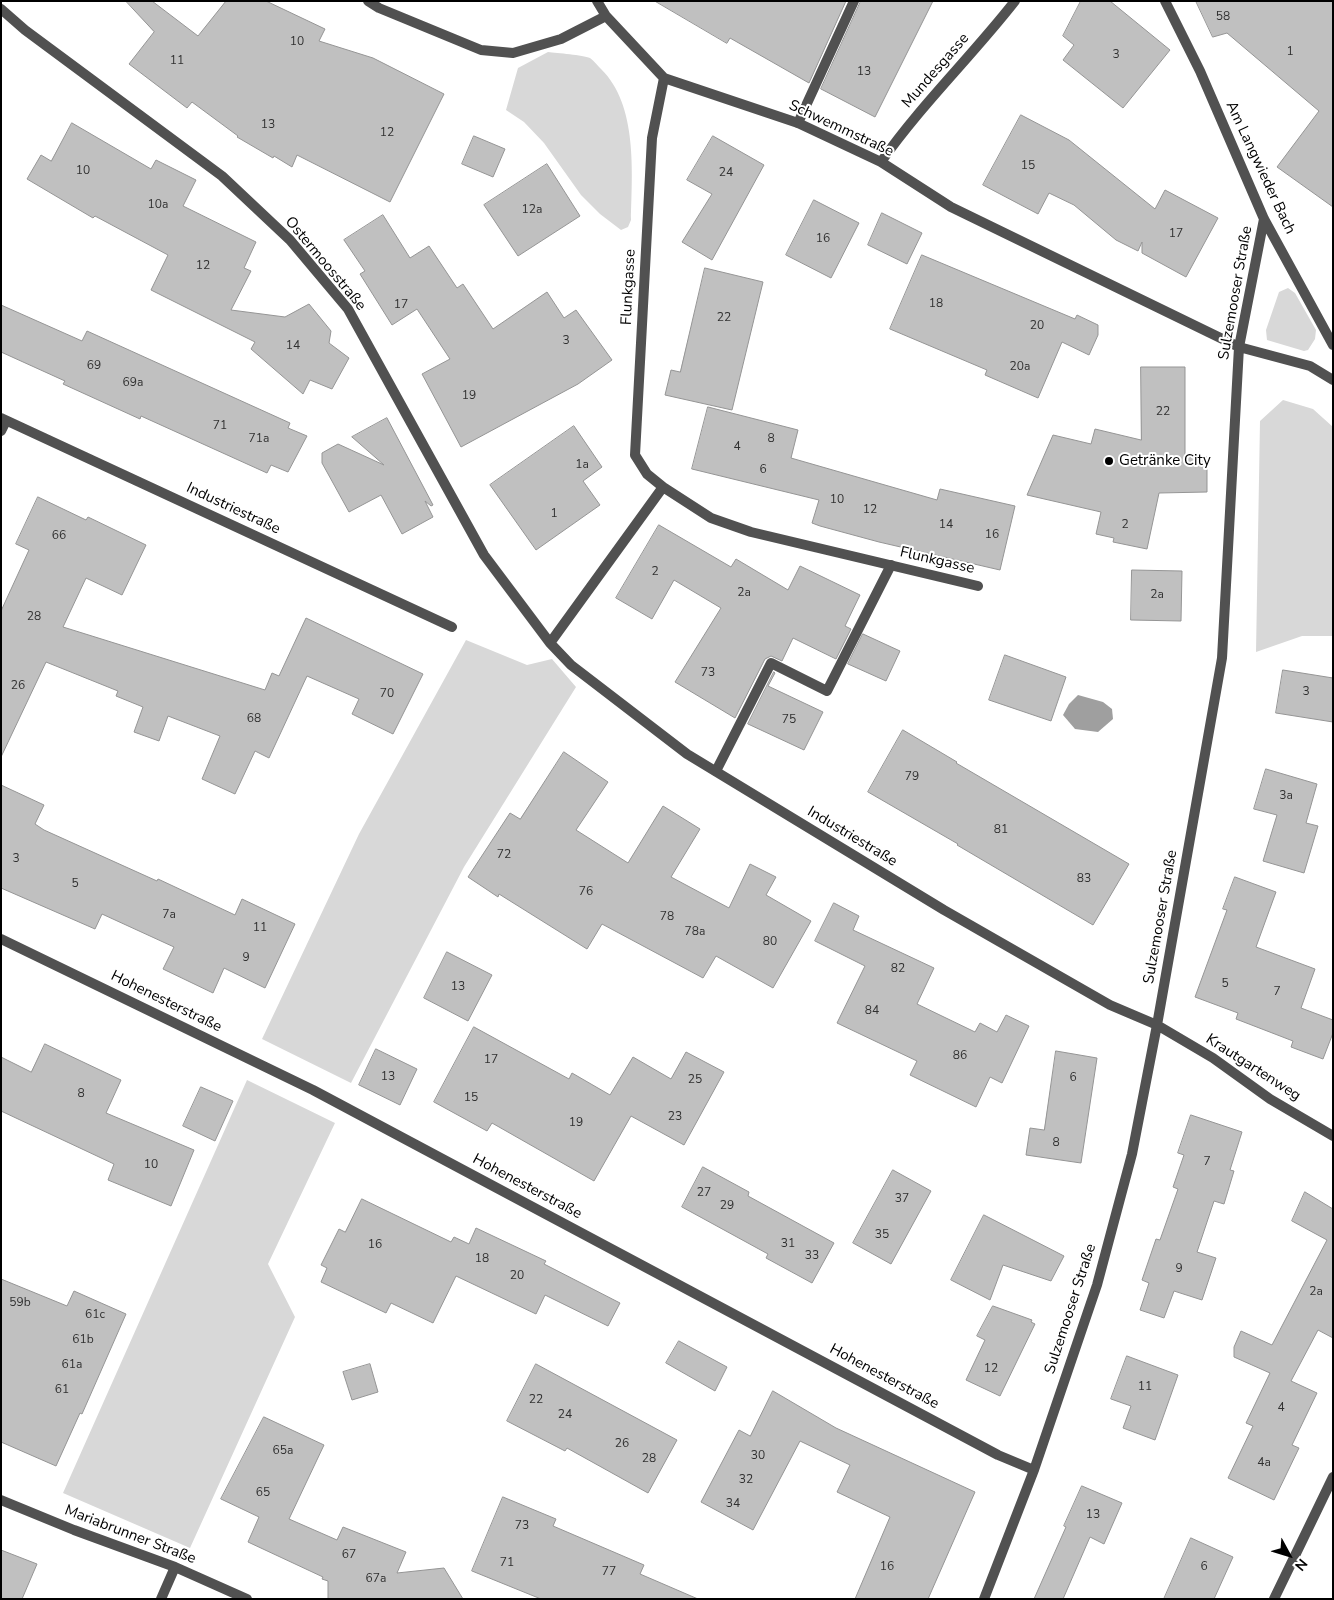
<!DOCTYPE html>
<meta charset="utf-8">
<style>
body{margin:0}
#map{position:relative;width:1334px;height:1600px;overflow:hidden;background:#fff;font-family:"Nunito Sans",sans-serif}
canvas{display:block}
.frame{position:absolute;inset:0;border:2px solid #000;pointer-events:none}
.north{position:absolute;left:1264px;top:1530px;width:50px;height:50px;-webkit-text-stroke:4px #fff;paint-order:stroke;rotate:129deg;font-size:14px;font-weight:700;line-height:20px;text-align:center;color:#000}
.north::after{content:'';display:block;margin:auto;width:18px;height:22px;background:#000;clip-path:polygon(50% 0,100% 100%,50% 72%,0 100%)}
</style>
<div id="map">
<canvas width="1334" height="1600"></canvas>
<div class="frame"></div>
<div class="north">N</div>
</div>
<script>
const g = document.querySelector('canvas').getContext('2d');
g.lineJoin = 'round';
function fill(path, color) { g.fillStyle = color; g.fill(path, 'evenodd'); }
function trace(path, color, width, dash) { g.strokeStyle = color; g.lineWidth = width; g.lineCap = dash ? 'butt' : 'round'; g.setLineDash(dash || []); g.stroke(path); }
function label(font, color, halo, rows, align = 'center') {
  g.font = font + ' "Nunito Sans",sans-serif'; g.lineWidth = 4; g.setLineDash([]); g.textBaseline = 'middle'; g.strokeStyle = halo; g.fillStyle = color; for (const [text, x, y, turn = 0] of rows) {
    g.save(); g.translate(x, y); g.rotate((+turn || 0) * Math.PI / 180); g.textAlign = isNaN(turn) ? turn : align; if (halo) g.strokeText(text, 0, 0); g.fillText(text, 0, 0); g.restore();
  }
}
fill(new Path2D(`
 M 548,52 C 557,53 583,55 590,58 C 594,61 598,66 601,69 C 638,105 632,173 631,220 L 628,227 L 621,230 L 600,214 L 581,195 L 544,143 L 524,122 L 506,110 L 518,68 Z
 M 1288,288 L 1295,293 L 1316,330 L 1315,339 L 1308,350 L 1304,351 L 1267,340 L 1266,330 L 1279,292 Z
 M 1283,400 L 1313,409 L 1333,427 L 1333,636 L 1302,636 L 1256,652 L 1260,421 Z
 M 466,640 L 527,665 L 552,659 L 576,687 L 464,867 L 351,1083 L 262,1039 L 359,834 Z
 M 247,1080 L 335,1123 L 268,1264 L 295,1317 L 190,1548 L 63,1493 Z`), '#d8d8d8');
fill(new Path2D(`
 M 1078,695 L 1103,702 L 1112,709 L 1113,719 L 1098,732 L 1075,729 L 1063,715 L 1069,704 Z`), '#9f9f9f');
const building = new Path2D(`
 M 126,1 L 152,1 L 198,36 L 226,1 L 266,1 L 325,29 L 319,41 L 373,58 L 444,94 L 390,202 L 297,155 L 292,167 L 274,156 L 273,158 L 237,137 L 238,136 L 192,102 L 187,108 L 129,64 L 154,32 Z
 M 655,1 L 846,1 L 809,83 L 730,38 L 727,43 Z
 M 861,1 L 933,1 L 875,117 L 821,89 Z
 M 1081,1 L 1110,1 L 1170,50 L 1123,108 L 1063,60 L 1074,45 L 1063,36 Z
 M 1196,1 L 1333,1 L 1333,207 L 1277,167 L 1319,111 L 1227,33 L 1213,37 Z
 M 1021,115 L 1069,140 L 1155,209 L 1165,190 L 1218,218 L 1186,277 L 1142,253 L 1142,242 L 1138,251 L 1116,240 L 1074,205 L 1049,193 L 1038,214 L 983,185 Z
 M 72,123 L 151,169 L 156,160 L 196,180 L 183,206 L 256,242 L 244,268 L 251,271 L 231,310 L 285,317 L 309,304 L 331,331 L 329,343 L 349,358 L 332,389 L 310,380 L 303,394 L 251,349 L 255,342 L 151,290 L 168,255 L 95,216 L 93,218 L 27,179 L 41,155 L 51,161 Z
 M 474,136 L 505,149 L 493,177 L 462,164 Z
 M 713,136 L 764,165 L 712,260 L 682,242 L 712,194 L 687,180 Z
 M 547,164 L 580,216 L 518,256 L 484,205 Z
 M 814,200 L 859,223 L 831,278 L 786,255 Z
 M 882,213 L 922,233 L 907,264 L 868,245 Z
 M 383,215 L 410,258 L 429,246 L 457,288 L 463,284 L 493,329 L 547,292 L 564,318 L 576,310 L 612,360 L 578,384 L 461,447 L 422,374 L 450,359 L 417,309 L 392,325 L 360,274 L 365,271 L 344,240 Z
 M 922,255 L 1075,319 L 1077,315 L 1098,325 L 1098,335 L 1089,355 L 1062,342 L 1038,398 L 985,375 L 987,370 L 890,329 Z
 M 705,268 L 763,282 L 732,410 L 665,395 L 671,370 L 680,372 Z
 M 1,305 L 82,341 L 87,331 L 290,423 L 288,428 L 307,436 L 288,472 L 271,465 L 267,473 L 141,416 L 140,419 L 63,384 L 65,381 L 1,352 Z
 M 1141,367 L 1185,367 L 1185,457 L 1207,457 L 1207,492 L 1159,493 L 1147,549 L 1113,542 L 1114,538 L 1096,534 L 1101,512 L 1027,495 L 1053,435 L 1091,444 L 1095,429 L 1141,440 Z
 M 708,407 L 798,430 L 791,458 L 937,500 L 940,489 L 1015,506 L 1000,570 L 879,542 L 820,526 L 812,523 L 819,500 L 692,469 Z
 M 387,418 L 433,505 L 431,506 L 425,501 L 433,517 L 402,534 L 381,495 L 349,512 L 322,463 L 322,453 L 338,444 L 384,465 L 352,437 Z
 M 574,426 L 602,467 L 583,481 L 600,505 L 536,550 L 490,485 Z
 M 38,497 L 86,520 L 88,517 L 146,545 L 122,595 L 86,578 L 63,627 L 265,690 L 272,673 L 279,676 L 306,618 L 423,674 L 393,734 L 352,714 L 359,699 L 307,676 L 269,758 L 255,751 L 235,794 L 202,779 L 220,736 L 168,716 L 159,741 L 134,732 L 143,707 L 116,696 L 118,691 L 46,662 L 1,757 L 1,611 L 29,550 L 16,544 Z
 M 659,525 L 731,567 L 736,559 L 788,590 L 800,566 L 860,595 L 845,626 L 851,629 L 836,659 L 793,638 L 782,661 L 771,656 L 765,659 L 735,718 L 675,682 L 721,608 L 674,580 L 652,619 L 616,598 Z
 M 1132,570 L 1182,571 L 1181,621 L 1131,620 Z
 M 863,634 L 900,651 L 886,681 L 848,664 Z
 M 1005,655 L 1066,677 L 1051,721 L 989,700 Z
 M 1283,670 L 1333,678 L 1333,722 L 1276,713 Z
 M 774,672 L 775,673 L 768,686 L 823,712 L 804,750 L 748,724 Z
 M 903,730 L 957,762 L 956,763 L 1129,864 L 1093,925 L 957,845 L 958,844 L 868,792 Z
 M 564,752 L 608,782 L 576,830 L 628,863 L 663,806 L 700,829 L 671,877 L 729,908 L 750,864 L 776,877 L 766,895 L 811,921 L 773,988 L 716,956 L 703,978 L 602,924 L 587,949 L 499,894 L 498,897 L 468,877 L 510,813 L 520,819 Z
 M 1266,769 L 1317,784 L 1306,823 L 1318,826 L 1304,873 L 1263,861 L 1277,815 L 1254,809 Z
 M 1,785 L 44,805 L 35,824 L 44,830 L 157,881 L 158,879 L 235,915 L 242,899 L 295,924 L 265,988 L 224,968 L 213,993 L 163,969 L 174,947 L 102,914 L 95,929 L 1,888 Z
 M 1235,877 L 1276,892 L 1256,947 L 1315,969 L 1301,1008 L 1333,1020 L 1333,1033 L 1323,1059 L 1291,1047 L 1293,1041 L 1236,1019 L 1238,1013 L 1195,997 L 1227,910 L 1223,909 Z
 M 834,903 L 859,916 L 853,930 L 934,968 L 917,1004 L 975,1032 L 980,1023 L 997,1032 L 1006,1015 L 1029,1026 L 1002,1083 L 990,1077 L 976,1107 L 910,1075 L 917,1061 L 837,1023 L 865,966 L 815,941 Z
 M 447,952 L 492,975 L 468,1021 L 424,998 Z
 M 474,1027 L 569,1079 L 572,1073 L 610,1095 L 633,1057 L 671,1079 L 686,1052 L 724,1072 L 684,1145 L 631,1116 L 594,1181 L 492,1123 L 487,1131 L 434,1102 Z
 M 45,1044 L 121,1080 L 106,1113 L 194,1150 L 171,1206 L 108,1180 L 114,1164 L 1,1111 L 1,1057 L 31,1072 Z
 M 376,1049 L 417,1069 L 400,1105 L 359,1085 Z
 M 1056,1051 L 1097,1058 L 1081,1163 L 1026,1155 L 1030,1128 L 1044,1130 Z
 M 201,1087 L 233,1101 L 215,1141 L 183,1126 Z
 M 1191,1115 L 1242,1132 L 1230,1170 L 1234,1171 L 1224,1204 L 1214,1201 L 1197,1252 L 1216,1258 L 1202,1300 L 1174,1291 L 1164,1318 L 1140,1310 L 1149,1283 L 1142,1280 L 1156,1239 L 1160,1240 L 1178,1189 L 1173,1187 L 1184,1155 L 1178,1153 Z
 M 703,1167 L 749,1192 L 748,1196 L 834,1243 L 812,1283 L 766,1258 L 768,1254 L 682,1207 Z
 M 893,1170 L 931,1191 L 891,1264 L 853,1243 Z
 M 1305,1192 L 1333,1209 L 1333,1338 L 1318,1330 L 1291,1381 L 1317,1393 L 1292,1445 L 1299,1448 L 1274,1500 L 1228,1478 L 1253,1426 L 1246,1423 L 1270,1373 L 1234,1357 L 1234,1347 L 1241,1331 L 1272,1345 L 1327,1240 L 1292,1221 Z
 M 362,1199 L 451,1242 L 454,1237 L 469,1244 L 476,1228 L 546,1261 L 544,1264 L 620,1303 L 608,1326 L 545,1295 L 536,1314 L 456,1276 L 433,1323 L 391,1303 L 386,1313 L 321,1282 L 327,1268 L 321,1265 L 339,1229 L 345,1232 Z
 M 984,1215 L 1064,1256 L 1051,1281 L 1003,1265 L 990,1300 L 951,1280 Z
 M 1,1279 L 67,1306 L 74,1291 L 126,1314 L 82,1414 L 80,1413 L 56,1466 L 1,1442 Z
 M 993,1306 L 1032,1320 L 1031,1322 L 1035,1324 L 1000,1396 L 966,1380 L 985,1340 L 977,1336 Z
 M 679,1341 L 727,1367 L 715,1391 L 666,1363 Z
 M 1127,1356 L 1178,1375 L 1155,1440 L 1123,1428 L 1131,1406 L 1111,1399 Z
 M 370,1364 L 378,1392 L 352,1400 L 343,1372 Z
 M 536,1364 L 677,1440 L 648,1493 L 567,1448 L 565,1451 L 507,1421 Z
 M 773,1391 L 836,1428 L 975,1492 L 928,1599 L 855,1599 L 890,1517 L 837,1492 L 850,1465 L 800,1441 L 753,1530 L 701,1502 L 739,1430 L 750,1436 Z
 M 264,1417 L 324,1445 L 289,1519 L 337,1540 L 343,1527 L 406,1552 L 397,1573 L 444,1568 L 463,1599 L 328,1599 L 328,1581 L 322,1579 L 323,1577 L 248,1542 L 259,1517 L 221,1499 Z
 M 1082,1486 L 1122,1503 L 1104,1544 L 1090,1537 L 1063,1599 L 1034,1599 L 1066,1527 L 1064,1526 Z
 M 503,1497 L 556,1519 L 553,1526 L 644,1565 L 640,1574 L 698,1599 L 541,1599 L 472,1571 Z
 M 1191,1538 L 1233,1557 L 1214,1599 L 1164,1599 Z
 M 1,1550 L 37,1564 L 22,1599 L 1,1599 Z`);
fill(building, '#c0c0c0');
trace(building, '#959595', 1);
trace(new Path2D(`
 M 798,123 L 854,1
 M 716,771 L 771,663 L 827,691 L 891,565`), '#515151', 10);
trace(new Path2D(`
 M 368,1 L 379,8 L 481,50 L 513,53 L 561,39 L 606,16 L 664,78 L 798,123 L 881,162 L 951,207 L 1239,347 L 1310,366 L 1333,380
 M 597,1 L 606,16
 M 1165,1 L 1200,71 L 1264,219 L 1333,345
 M 1,9 L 25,30 L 222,176 L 290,240 L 348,309 L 484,555 L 550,643 L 571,665 L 687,754 L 944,910 L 1110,1005 L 1157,1025 L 1213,1058 L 1270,1099 L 1333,1136
 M 881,162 C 921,105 972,56 1015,1
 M 1,418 L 452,627
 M 1,431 L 6,421
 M 663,487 L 711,518 L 751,532 L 978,586
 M 550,643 L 663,487 L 647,474 L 635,455 L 652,138 L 664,78
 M 1,939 L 313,1090 L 998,1455 L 1034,1470
 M 1,1500 L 74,1530 L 175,1567 L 247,1599
 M 161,1599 L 175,1567
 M 984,1599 L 1034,1470 L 1097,1285 L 1132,1154 L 1157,1025 L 1222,658 L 1239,347 L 1264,219
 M 1274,1599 L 1333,1477`), '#515151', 10);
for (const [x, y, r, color] of [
 [1109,461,5,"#000"]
]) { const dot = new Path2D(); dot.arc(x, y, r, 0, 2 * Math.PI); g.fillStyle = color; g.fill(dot); trace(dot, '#fff', 2); }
label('12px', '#303030', null, [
 ["58",1223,17],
 ["10",297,42],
 ["1",1290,52],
 ["3",1116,55],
 ["11",177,61],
 ["13",864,72],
 ["13",268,125],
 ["12",387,133],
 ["15",1028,166],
 ["10",83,171],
 ["24",726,173],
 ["10a",158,205],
 ["12a",532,210],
 ["17",1176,234],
 ["16",823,239],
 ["12",203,266],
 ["18",936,304],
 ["17",401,305],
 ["22",724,318],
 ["20",1037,326],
 ["3",566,341],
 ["14",293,346],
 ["69",94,366],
 ["20a",1020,367],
 ["69a",133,383],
 ["19",469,396],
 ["22",1163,412],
 ["71",220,426],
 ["71a",259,439],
 ["8",771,439],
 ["4",737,447],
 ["1a",582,465],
 ["6",763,470],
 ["10",837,500],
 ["12",870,510],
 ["1",554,514],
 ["14",946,525],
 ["2",1125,525],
 ["16",992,535],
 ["66",59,536],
 ["2",655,572],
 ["2a",744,593],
 ["2a",1157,595],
 ["28",34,617],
 ["73",708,673],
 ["26",18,686],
 ["3",1306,692],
 ["70",387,694],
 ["68",254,719],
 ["75",789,720],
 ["79",912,777],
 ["3a",1286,796],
 ["81",1001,830],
 ["72",504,855],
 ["3",16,859],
 ["83",1084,879],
 ["5",75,884],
 ["76",586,892],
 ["7a",169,915],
 ["78",667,917],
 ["11",260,928],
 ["78a",695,932],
 ["80",770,942],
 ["9",246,958],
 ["82",898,969],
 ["5",1225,984],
 ["13",458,987],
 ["7",1277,992],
 ["84",872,1011],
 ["86",960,1056],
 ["17",491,1060],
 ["13",388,1077],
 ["6",1073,1078],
 ["25",695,1080],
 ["8",81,1094],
 ["15",471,1098],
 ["23",675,1117],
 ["19",576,1123],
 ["8",1056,1143],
 ["7",1207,1162],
 ["10",151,1165],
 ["27",704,1193],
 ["37",902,1199],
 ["29",727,1206],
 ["35",882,1235],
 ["31",788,1244],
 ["16",375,1245],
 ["33",812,1256],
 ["18",482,1259],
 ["9",1179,1269],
 ["20",517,1276],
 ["2a",1316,1292],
 ["59b",20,1303],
 ["61c",95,1315],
 ["61b",83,1340],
 ["61a",72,1365],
 ["12",991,1369],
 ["11",1145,1387],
 ["61",62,1390],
 ["22",536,1400],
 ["4",1281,1408],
 ["24",565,1415],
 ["26",622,1444],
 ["65a",283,1451],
 ["30",758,1456],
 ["28",649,1459],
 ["4a",1264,1463],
 ["32",746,1480],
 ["65",263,1493],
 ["34",733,1504],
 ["13",1093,1515],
 ["73",522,1526],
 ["67",349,1555],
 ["71",507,1563],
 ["16",887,1567],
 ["6",1204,1567],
 ["77",609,1572],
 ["67a",376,1579]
]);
label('15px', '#000', '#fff', [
 ["Mundesgasse",936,71,-49],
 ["Schwemmstraße",841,129,25],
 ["Am Langwieder Bach",1260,168,65],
 ["Ostermoosstraße",325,264,50],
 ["Flunkgasse",629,287,-87],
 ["Sulzemooser Straße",1236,293,-80],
 ["Industriestraße",233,509,25],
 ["Flunkgasse",937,561,13],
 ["Industriestraße",852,837,31],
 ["Sulzemooser Straße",1161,917,-80],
 ["Hohenesterstraße",166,1002,26],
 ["Krautgartenweg",1253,1068,33],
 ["Hohenesterstraße",527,1187,28],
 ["Sulzemooser Straße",1071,1309,-72],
 ["Hohenesterstraße",884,1377,28],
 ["Mariabrunner Straße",130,1535,21]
]);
label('15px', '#000', '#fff', [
 ["Getränke City",1119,461]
], 'left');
</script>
